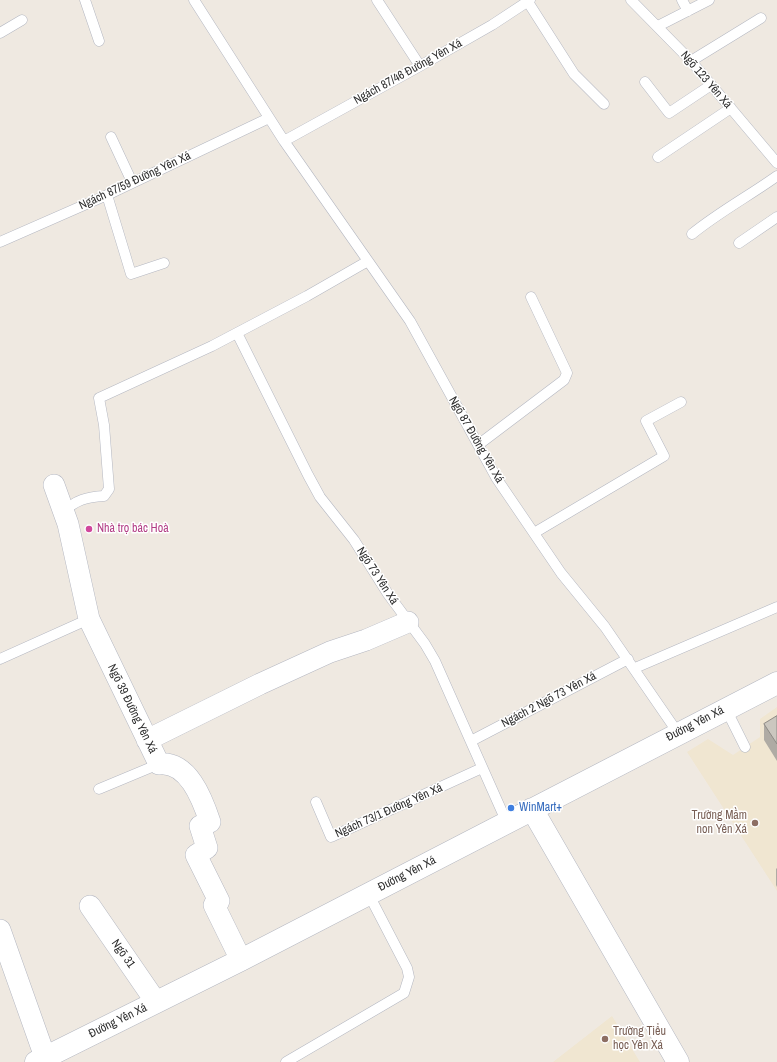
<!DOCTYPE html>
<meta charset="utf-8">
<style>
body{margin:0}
canvas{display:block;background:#efe9e1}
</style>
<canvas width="777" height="1062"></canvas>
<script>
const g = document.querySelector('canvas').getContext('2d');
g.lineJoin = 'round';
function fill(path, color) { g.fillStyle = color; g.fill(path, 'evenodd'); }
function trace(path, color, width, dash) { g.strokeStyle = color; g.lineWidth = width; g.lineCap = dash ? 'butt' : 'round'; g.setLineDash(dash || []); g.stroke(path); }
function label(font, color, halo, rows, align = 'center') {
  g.font = font + ' "Archivo Narrow",sans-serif'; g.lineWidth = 3; g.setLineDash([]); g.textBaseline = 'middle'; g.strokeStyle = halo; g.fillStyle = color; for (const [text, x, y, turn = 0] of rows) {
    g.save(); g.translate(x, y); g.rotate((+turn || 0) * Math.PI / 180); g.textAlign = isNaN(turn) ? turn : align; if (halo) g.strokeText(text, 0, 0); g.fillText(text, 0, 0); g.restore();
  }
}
fill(new Path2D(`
 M 777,707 L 777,891 L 687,752 L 708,739 L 733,755 L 760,737 L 760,719 Z
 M 612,1016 L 640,1062 L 553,1062 Z`), '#f0e6d1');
const service = new Path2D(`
 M 85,0 L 99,41
 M 194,0 L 284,141 L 410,321 L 497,479 L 561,573 L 605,627 L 678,733
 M 377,0 L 420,66
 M 631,0 L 691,61 L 777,163
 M 682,0 L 688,11
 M 528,2 L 574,74 L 604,104
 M 658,26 L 709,0
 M 0,33 L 22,20
 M 691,61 L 761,18
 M 645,82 L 669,113 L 711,85
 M 111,137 L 132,182
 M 284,141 L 420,66 L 492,25 L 530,0
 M 658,157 L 731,108
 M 107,195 L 131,274 L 164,263
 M 692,234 C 719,212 749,196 777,176
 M 0,242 L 107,195 L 269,118
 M 739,243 L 777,217
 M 237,333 L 308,475 L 320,497 L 354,540 L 388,594 L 425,644 L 435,661 L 507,823
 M 478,445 L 564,380 L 567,373 L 531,297
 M 64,512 C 75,500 87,497 104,496 L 109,489 L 104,425 L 99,398 L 212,346 L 307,296 L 368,261
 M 534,533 L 664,456 L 646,421 L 681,402
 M 0,659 L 89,619
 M 635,668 L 777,607
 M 726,709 L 745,747
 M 471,741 L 628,659
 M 99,789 L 159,764
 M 316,802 L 331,837 L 482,768
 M 286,1062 L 404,993 L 409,977 L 407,968 L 368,893`);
const minor = new Path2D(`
 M 54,485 L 68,524 L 89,619 L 159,764 C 188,761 202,798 210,822 L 200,826 L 207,848 L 196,855 L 219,901 L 214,905 L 241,960
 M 147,740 L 260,684 L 330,652 L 366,640 L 408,622
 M 90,906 L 156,1002
 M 0,930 L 45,1057`);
const tertiary = new Path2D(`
 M 532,809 L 678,1062
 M 36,1062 L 241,960 L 777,683`);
trace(service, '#b4b7c1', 11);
trace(minor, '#b4b7c1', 22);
trace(tertiary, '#b4b7c1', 23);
trace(service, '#fff', 10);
trace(minor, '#fff', 21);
trace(tertiary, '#fff', 22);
fill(new Path2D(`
 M 777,716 L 777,761 L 764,740 L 764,724 Z
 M 777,868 L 777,887 L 776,885 L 776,869 Z`), '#afaba4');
const building = new Path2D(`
 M 777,716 L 777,744 L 764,724 Z`);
fill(building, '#cbc7bf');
trace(building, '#8e8b86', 1);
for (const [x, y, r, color] of [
 [89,529,4,"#d1479c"],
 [511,808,4,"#3f7fe0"],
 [755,823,4,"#8d6e63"],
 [605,1039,4,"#8d6e63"]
]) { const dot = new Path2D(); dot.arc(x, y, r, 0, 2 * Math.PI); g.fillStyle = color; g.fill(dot); trace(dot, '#fff', 1.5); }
label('12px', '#2e2e2e', '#fff', [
 ["Ngách 87/46 Đường Yên Xá",408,72,-29],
 ["Ngõ 123 Yên Xá",706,80,49],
 ["Ngách 87/59 Đường Yên Xá",135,181,-25],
 ["Ngõ 87 Đường Yên Xá",476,440,60],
 ["Ngõ 73 Yên Xá",377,576,57],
 ["Ngách 2 Ngõ 73 Yên Xá",549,700,-28],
 ["Ngõ 39 Đường Yên Xá",132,709,64],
 ["Đường Yên Xá",695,724,-27],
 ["Ngách 73/1 Đường Yên Xá",389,811,-24],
 ["Đường Yên Xá",407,874,-27],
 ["Ngõ 31",123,954,55],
 ["Đường Yên Xá",118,1021,-26]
]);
label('12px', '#b23c85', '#fff', [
 ["Nhà trọ bác Hoà",97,529]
], 'left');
label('12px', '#366cbe', '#fff', [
 ["WinMart+",519,808]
], 'left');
label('12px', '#785e54', '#fff', [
 ["Trường Mầm",747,816],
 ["non Yên Xá",747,830],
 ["Trường Tiểu",613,1032,"left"],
 ["học Yên Xá",613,1046,"left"]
], 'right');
</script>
